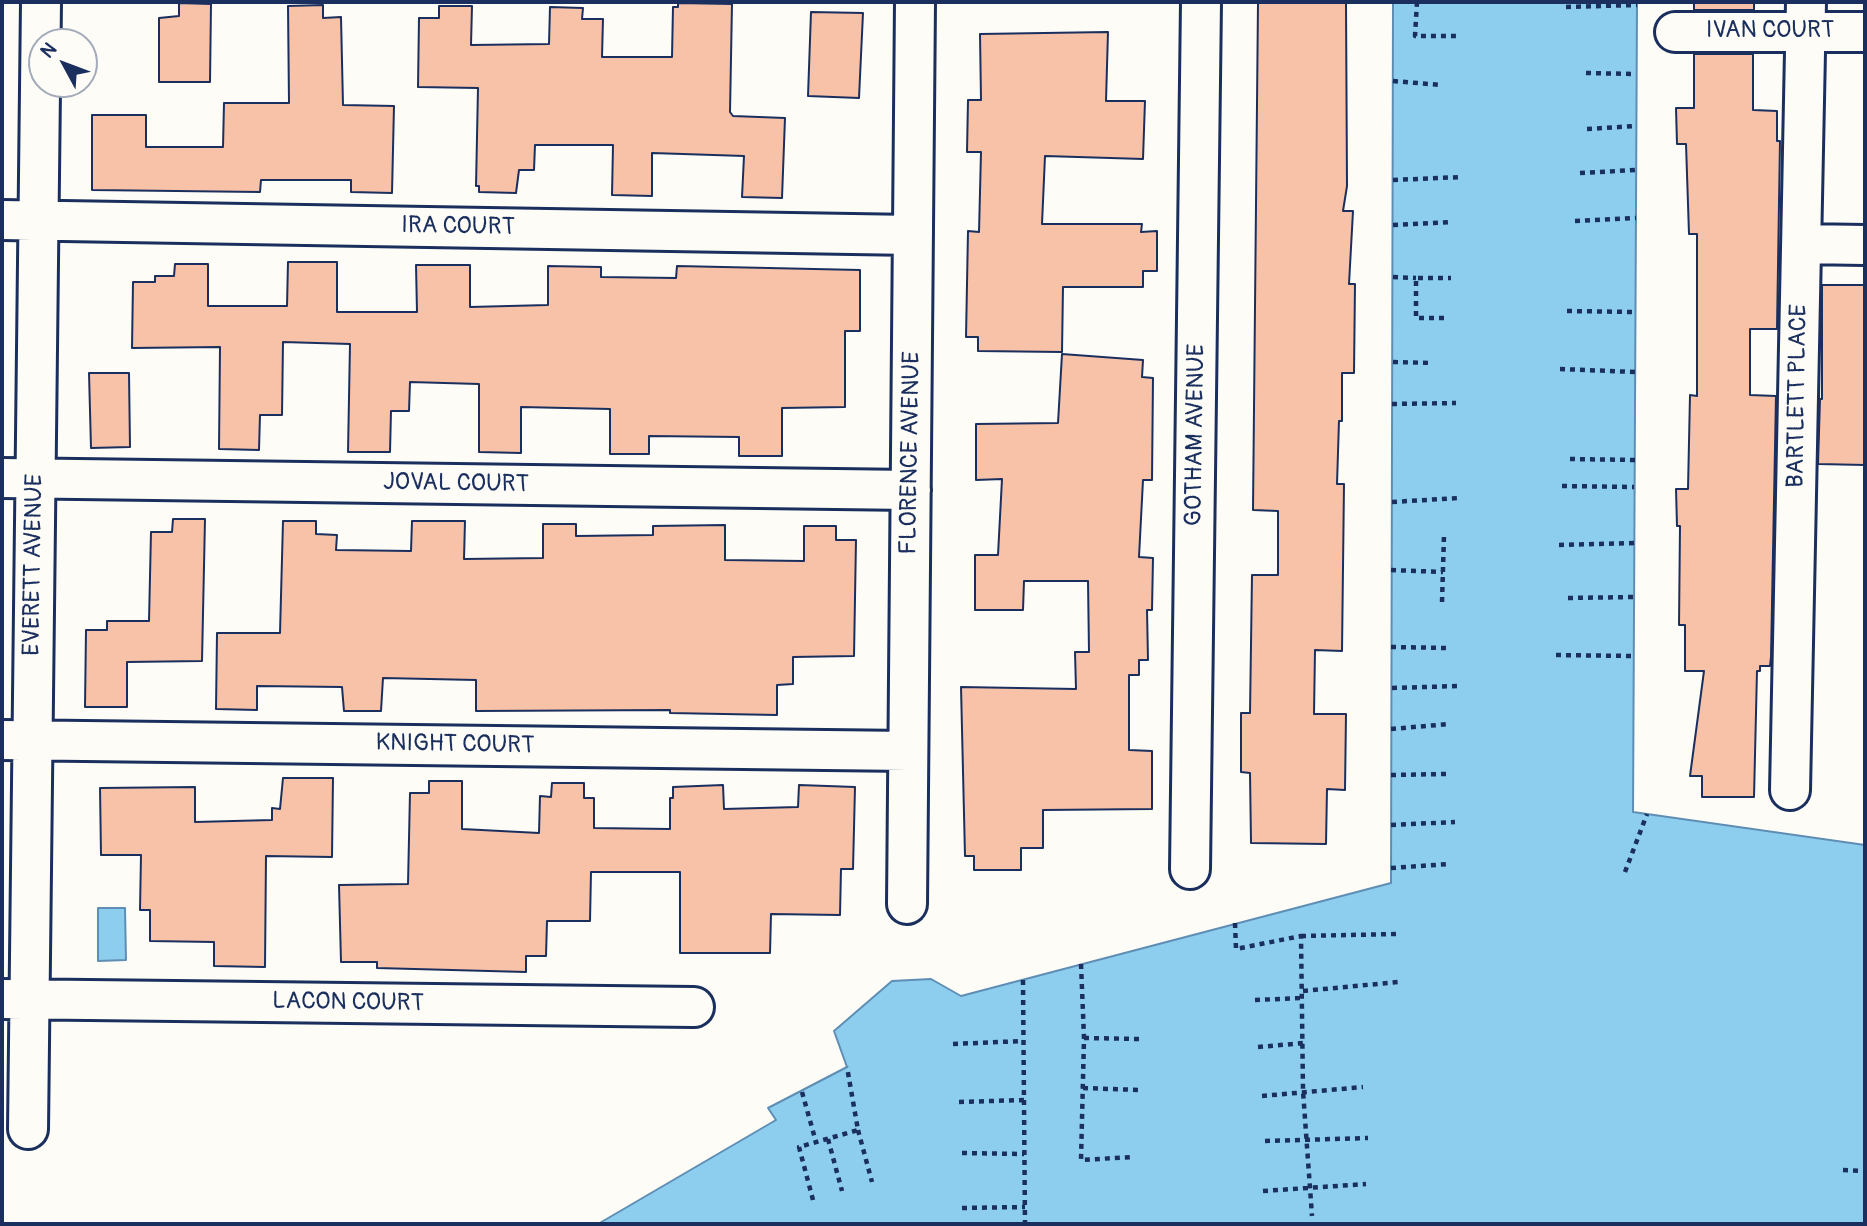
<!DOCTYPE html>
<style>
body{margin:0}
#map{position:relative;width:1867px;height:1226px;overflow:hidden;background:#fdfcf7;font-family:Pangolin,sans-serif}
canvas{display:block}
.frame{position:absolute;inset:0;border:4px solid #1b2f5e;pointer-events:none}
.north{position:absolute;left:28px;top:28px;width:70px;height:70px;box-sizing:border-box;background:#fdfcf7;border:2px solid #a3aaba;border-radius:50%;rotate:311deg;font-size:19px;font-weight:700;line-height:28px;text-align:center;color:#1b2f5e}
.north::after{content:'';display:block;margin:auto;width:24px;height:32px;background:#1b2f5e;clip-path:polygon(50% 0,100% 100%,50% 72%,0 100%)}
</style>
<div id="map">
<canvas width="1867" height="1226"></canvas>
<div class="frame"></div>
<div class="north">N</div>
</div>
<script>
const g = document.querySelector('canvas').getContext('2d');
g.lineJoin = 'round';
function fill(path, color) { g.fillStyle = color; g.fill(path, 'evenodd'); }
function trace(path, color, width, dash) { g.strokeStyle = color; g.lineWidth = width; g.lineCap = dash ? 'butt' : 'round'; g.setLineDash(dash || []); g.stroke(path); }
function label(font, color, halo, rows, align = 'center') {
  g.font = font + ' Pangolin,sans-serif'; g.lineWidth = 7; g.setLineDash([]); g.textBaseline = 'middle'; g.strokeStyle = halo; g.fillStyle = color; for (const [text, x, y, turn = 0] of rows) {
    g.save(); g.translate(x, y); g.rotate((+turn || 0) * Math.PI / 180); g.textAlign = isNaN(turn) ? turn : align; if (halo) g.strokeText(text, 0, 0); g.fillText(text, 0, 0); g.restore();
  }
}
const water = new Path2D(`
 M 1393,2 L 1637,2 L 1633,812 L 1865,845 L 1865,1224 L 598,1224 L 776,1120 L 768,1108 L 847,1067 L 834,1031 L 892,981 L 931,979 L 961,996 L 1391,883 Z
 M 98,908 L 125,908 L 126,960 L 98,961 Z`);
fill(water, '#8dceef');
trace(water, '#5f8eb5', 2);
const building = new Path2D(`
 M 1258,2 L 1346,2 L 1347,186 L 1343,211 L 1353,211 L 1349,284 L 1355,284 L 1354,373 L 1342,373 L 1342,421 L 1339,421 L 1337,484 L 1344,484 L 1342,651 L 1315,650 L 1314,714 L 1346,714 L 1345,790 L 1327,789 L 1326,844 L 1251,843 L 1250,773 L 1241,772 L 1241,713 L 1250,713 L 1252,575 L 1278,575 L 1278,511 L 1253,510 Z
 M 1694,2 L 1754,2 L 1754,10 L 1694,10 Z
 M 179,3 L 211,4 L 210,82 L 159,82 L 159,18 L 179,16 Z
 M 678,3 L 732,4 L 730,112 L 733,116 L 785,118 L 782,198 L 742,197 L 744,156 L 652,153 L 652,196 L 612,195 L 613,145 L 535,145 L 534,170 L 519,170 L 516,193 L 479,192 L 479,186 L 476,186 L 478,88 L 418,87 L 419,18 L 439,18 L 439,6 L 472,6 L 471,45 L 549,44 L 550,7 L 583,8 L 582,19 L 603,19 L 602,57 L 672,57 L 673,7 L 678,7 Z
 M 323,5 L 323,18 L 341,17 L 343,105 L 394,106 L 392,193 L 351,192 L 351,180 L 261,180 L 260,192 L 92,190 L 92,115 L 146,115 L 146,147 L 223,147 L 224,103 L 289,103 L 288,6 Z
 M 811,12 L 863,13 L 859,98 L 808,96 Z
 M 1108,32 L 1106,101 L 1145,101 L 1143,159 L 1045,156 L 1042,224 L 1142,224 L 1141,232 L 1157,231 L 1157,271 L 1143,271 L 1143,287 L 1063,287 L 1062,352 L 978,351 L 978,337 L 966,337 L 968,231 L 979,232 L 981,152 L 967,152 L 968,100 L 981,100 L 980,34 Z
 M 1694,54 L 1753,54 L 1753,110 L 1777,111 L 1777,141 L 1780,141 L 1777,329 L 1750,329 L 1750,395 L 1776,396 L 1771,657 L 1770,666 L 1760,666 L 1760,671 L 1757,671 L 1754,797 L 1702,797 L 1702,776 L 1690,776 L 1704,671 L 1685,671 L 1685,625 L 1679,625 L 1680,526 L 1677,526 L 1676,489 L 1688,489 L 1690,395 L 1697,396 L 1697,234 L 1689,234 L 1686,144 L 1677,144 L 1676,108 L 1694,108 Z
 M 288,262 L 337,262 L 337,312 L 417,312 L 416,265 L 470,265 L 470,307 L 548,305 L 548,266 L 601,267 L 601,277 L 676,278 L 677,266 L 860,270 L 860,331 L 845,331 L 845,407 L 782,408 L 782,456 L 739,456 L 739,437 L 649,436 L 649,454 L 610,454 L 610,409 L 521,407 L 521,453 L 479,452 L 479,384 L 410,382 L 409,411 L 391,411 L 390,452 L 348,452 L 350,344 L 283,342 L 282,415 L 260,415 L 259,450 L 219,449 L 220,347 L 132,348 L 133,282 L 155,282 L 155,276 L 174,276 L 175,264 L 208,264 L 208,306 L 287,306 Z
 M 1822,285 L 1865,285 L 1865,465 L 1818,464 L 1820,399 L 1822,399 Z
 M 1062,354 L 1143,360 L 1142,377 L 1153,378 L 1152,480 L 1143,480 L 1139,557 L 1153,558 L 1152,610 L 1147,610 L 1148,660 L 1139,660 L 1139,675 L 1129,675 L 1129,750 L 1152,751 L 1152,809 L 1043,810 L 1043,848 L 1021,848 L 1021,870 L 974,870 L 974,856 L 965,856 L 961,687 L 1076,689 L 1075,652 L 1089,652 L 1088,581 L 1024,581 L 1023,610 L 975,610 L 975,555 L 998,555 L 1002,479 L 976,480 L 976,424 L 1058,423 Z
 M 89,373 L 129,373 L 130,447 L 91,448 Z
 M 173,519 L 205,519 L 202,661 L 127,662 L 127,707 L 85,707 L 86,630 L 107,630 L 107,621 L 149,621 L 151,532 L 172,532 Z
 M 283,521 L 316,521 L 316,534 L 337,535 L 336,550 L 411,551 L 412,521 L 465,521 L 464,559 L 543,558 L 543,524 L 576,524 L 576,536 L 653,535 L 653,526 L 725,525 L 725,560 L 804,561 L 804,526 L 836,526 L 836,540 L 856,540 L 854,656 L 793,657 L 793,684 L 777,685 L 777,715 L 670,713 L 670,710 L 476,711 L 476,680 L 383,678 L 381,711 L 344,711 L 342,687 L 257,686 L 257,710 L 216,709 L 217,633 L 280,633 Z
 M 283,778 L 333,778 L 332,857 L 266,856 L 265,967 L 214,966 L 214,942 L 150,941 L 150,910 L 140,910 L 141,855 L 101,855 L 100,788 L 195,787 L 195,822 L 272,820 L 272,808 L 280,809 Z
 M 429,781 L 462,781 L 462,829 L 539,833 L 540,796 L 551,797 L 552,783 L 584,783 L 584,798 L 594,798 L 594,828 L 670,829 L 670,798 L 673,798 L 673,787 L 723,785 L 724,809 L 798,807 L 799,785 L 855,787 L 853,869 L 841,869 L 840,915 L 771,914 L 770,953 L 680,953 L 680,872 L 591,872 L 590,921 L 547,921 L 546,956 L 526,956 L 526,972 L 377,968 L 377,962 L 341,962 L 339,885 L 408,884 L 410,793 L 429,793 Z`);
fill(building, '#f7c2a8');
trace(building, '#1b2f5e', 2);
const minor = new Path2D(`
 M 1675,32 L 1865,32
 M 2,220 L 913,235
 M 1802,244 L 1865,245
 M 2,478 L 911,490
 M 2,740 L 908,751
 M 1790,790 L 1806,2
 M 1190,869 L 1201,2
 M 907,904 L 915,2
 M 2,999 L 694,1007
 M 28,1129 L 41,2`);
trace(minor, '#1b2f5e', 44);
trace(new Path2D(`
 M 1417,2 L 1415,36 L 1460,36
 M 1566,7 L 1637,5
 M 1586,73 L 1636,74
 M 1393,81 L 1441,85
 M 1587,129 L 1636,126
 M 1580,173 L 1636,170
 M 1393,180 L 1462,177
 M 1575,221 L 1636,218
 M 1393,225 L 1451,222
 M 1393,277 L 1416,278
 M 1567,311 L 1635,312
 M 1444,318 L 1416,318 L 1416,278 L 1451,278
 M 1393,362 L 1433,363
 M 1560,369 L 1635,372
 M 1392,404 L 1456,403
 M 1570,459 L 1635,460
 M 1562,486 L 1634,487
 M 1392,502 L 1459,498
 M 1559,545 L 1634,543
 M 1391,570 L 1443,572
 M 1568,598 L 1634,597
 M 1442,602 L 1444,535
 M 1391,647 L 1448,648
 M 1556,655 L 1633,656
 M 1392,688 L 1459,686
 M 1391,729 L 1449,724
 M 1391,775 L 1446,774
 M 1391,825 L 1455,822
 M 1391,868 L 1449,864
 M 1625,872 L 1647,814
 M 1235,923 L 1236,949 L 1301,936 L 1303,1091 L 1312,1216
 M 1301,936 L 1397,934
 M 1081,964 L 1084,1038 L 1081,1160 L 1133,1157
 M 1023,980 L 1025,1224
 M 1303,991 L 1398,982
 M 1255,1000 L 1303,998
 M 1084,1038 L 1140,1039
 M 953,1044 L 1023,1041
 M 1258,1047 L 1304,1043
 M 1083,1088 L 1139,1090
 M 802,1092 L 816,1142
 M 1262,1096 L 1363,1087
 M 959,1102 L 1024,1100
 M 858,1130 L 872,1182
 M 828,1139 L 842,1191
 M 1265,1141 L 1368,1138
 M 962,1153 L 1024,1154
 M 1843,1170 L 1865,1171
 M 1263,1191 L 1366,1184
 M 813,1200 L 799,1147 L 858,1130 L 847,1067
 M 962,1208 L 1025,1207`), '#1b2f5e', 4.5, [5, 5]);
trace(minor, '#fdfcf7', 38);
label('24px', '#1b2f5e', '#fdfcf7', [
 ["IVAN COURT",1770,31],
 ["IRA COURT",458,227,1],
 ["BARTLETT PLACE",1798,396,-89],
 ["GOTHAM AVENUE",1196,435,-89],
 ["FLORENCE AVENUE",911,453,-89],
 ["JOVAL COURT",456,484,1],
 ["EVERETT AVENUE",34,565,-89],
 ["KNIGHT COURT",455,745,1],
 ["LACON COURT",348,1003,1]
]);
</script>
